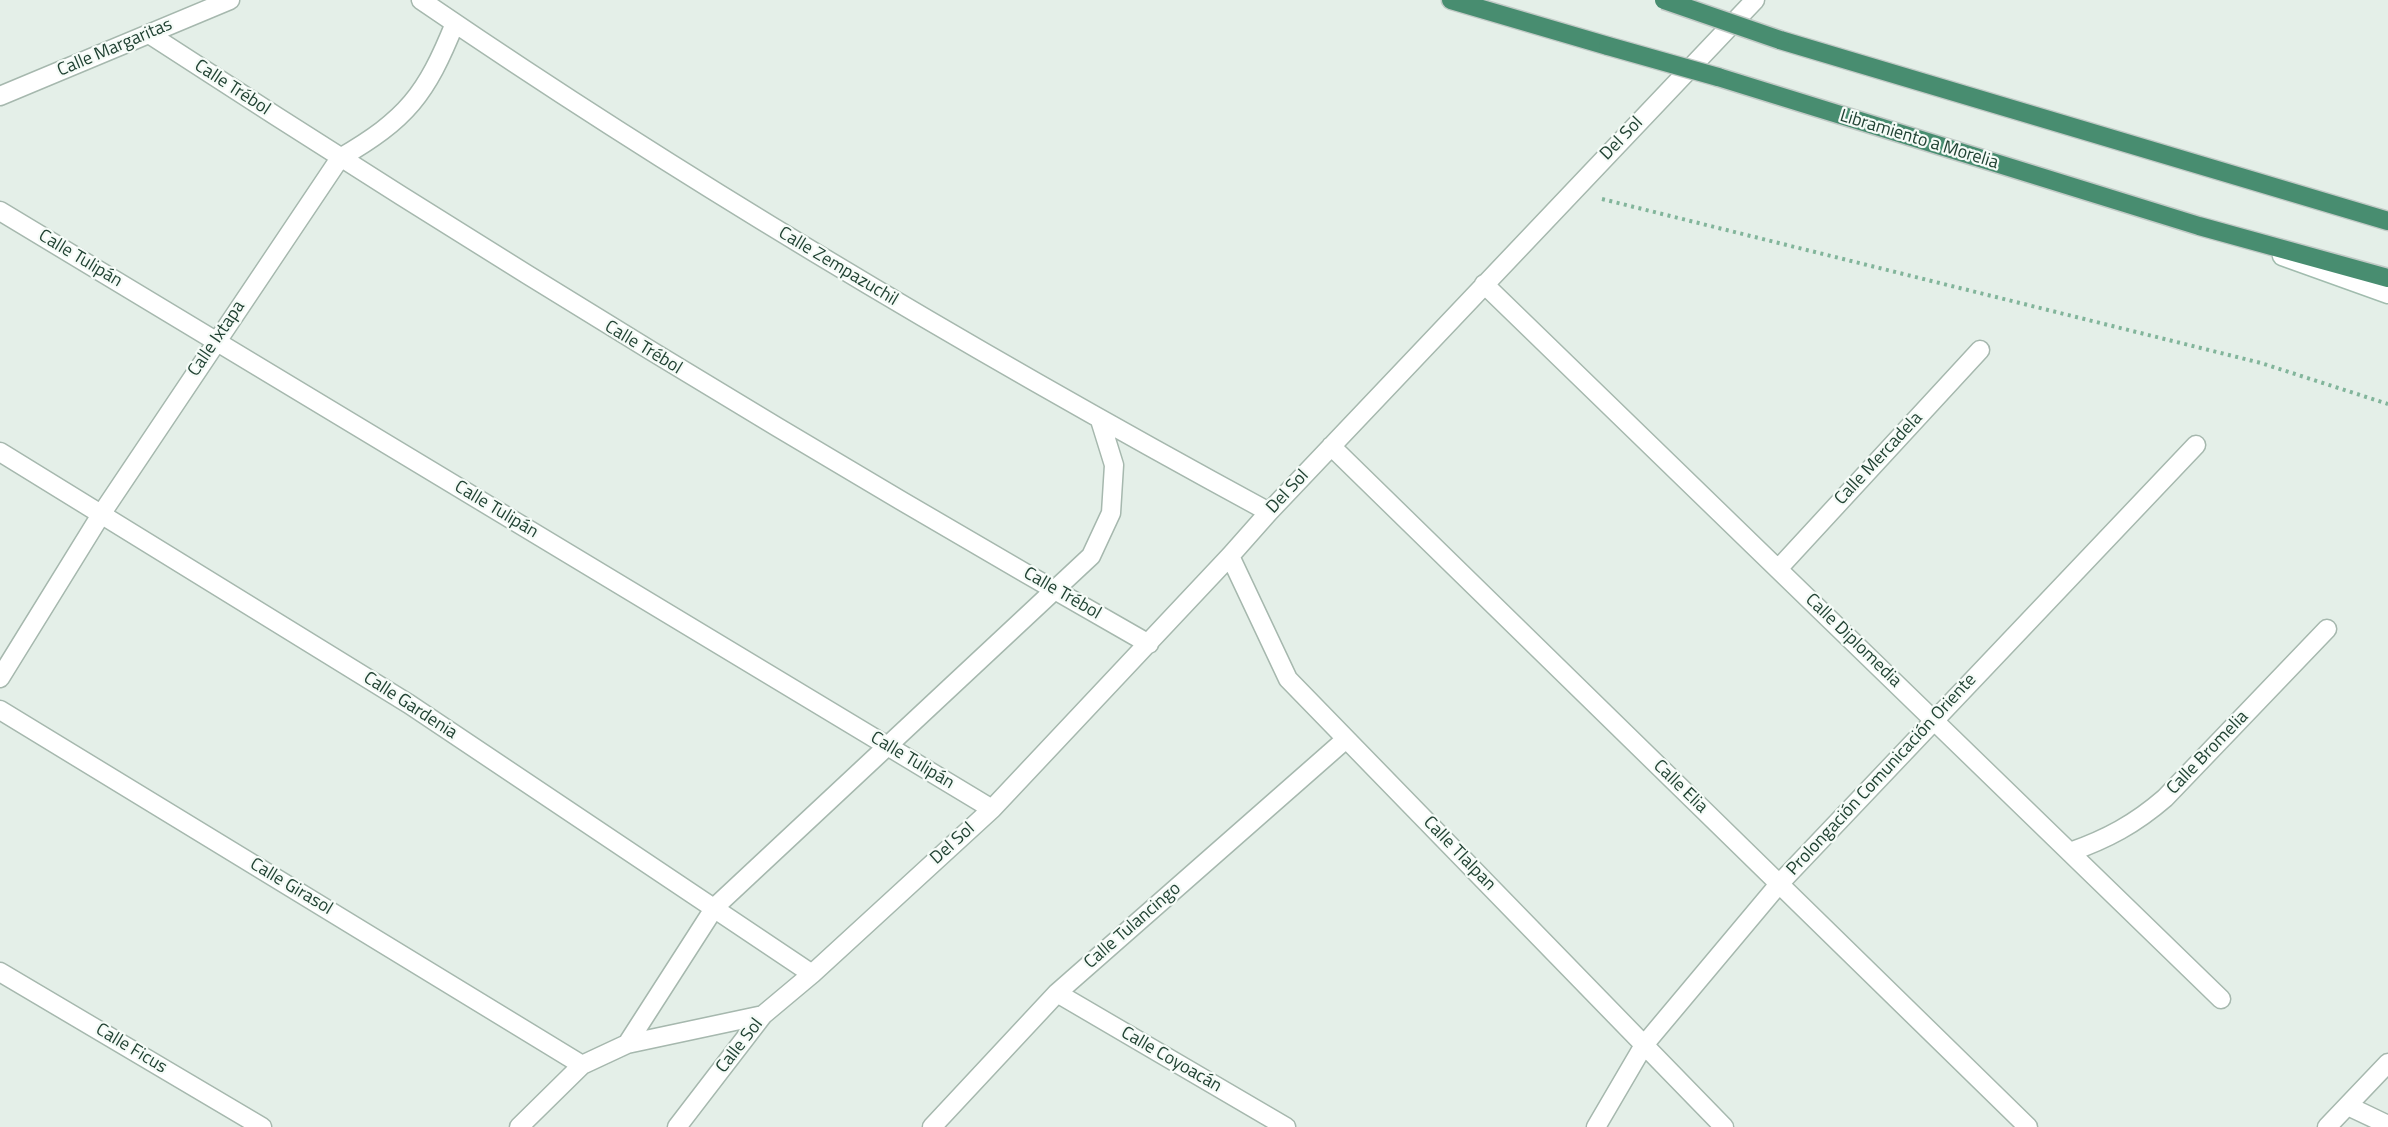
<!DOCTYPE html>
<meta charset="utf-8">
<style>
body{margin:0}
canvas{display:block;background:#e4efe8}
</style>
<canvas width="2388" height="1127"></canvas>
<script>
const g = document.querySelector('canvas').getContext('2d');
g.lineJoin = 'round';
function trace(path, color, width, dash) { g.strokeStyle = color; g.lineWidth = width; g.lineCap = dash ? 'butt' : 'round'; g.setLineDash(dash || []); g.stroke(path); }
function label(font, color, halo, rows, align = 'center') {
  g.font = font + ' "Titillium Web",sans-serif'; g.lineWidth = 4.5; g.setLineDash([]); g.textBaseline = 'middle'; g.strokeStyle = halo; g.fillStyle = color; for (const [text, x, y, turn = 0] of rows) {
    g.save(); g.translate(x, y); g.rotate((+turn || 0) * Math.PI / 180); g.textAlign = isNaN(turn) ? turn : align; if (halo) g.strokeText(text, 0, 0); g.fillText(text, 0, 0); g.restore();
  }
}
const minor = new Path2D(`
 M 421,0 C 694,187 978,354 1269,512
 M 149,34 C 476,247 809,451 1149,644
 M 0,96 L 230,0
 M 0,211 L 992,809
 M 1484,284 L 2221,999
 M 1331,446 L 2028,1127
 M 0,452 L 409,704 L 812,974
 M 1230,556 L 1288,679 L 1724,1127
 M 1778,569 L 1980,350
 M 0,678 L 102,513 L 340,158 C 407,119 426,95 455,23
 M 0,710 L 582,1065
 M 2070,852 C 2107,839 2135,824 2165,798 L 2327,629
 M 0,972 L 262,1127
 M 1057,993 L 1286,1127
 M 627,1044 L 715,907 L 1091,556 L 1111,513 L 1114,465 L 1100,420
 M 2348,1106 L 2388,1125
 M 519,1127 L 582,1065 L 627,1044 L 763,1015
 M 677,1127 L 763,1015 L 812,974 L 992,809 L 1230,556 L 1269,512 L 1755,0
 M 932,1127 L 1057,993 L 1346,739
 M 1596,1127 L 1644,1045 L 1779,884 L 2196,445
 M 2327,1127 L 2388,1063`);
const secondary = new Path2D(`
 M 2282,256 L 2388,294`);
const trunk = new Path2D(`
 M 1451,0 L 1608,46
 M 1780,40 L 2388,221
 M 1718,77 L 2199,226 L 2388,278`);
trace(minor, '#a6b8ae', 21);
trace(secondary, '#a1bcae', 21);
trace(trunk, '#c1cac6', 21);
trace(new Path2D(`
 M 1602,199 L 2261,363 L 2388,404`), '#82b59b', 4, [3, 4.5]);
trace(minor, '#fff', 18);
trace(secondary, '#fff', 18);
trace(trunk, '#488d70', 18);
const trunkBridge = new Path2D(`
 M 1664,0 L 1780,40
 M 1608,46 L 1718,77`);
trace(trunkBridge, '#c1cac6', 21, []);
trace(trunkBridge, '#488d70', 18);
label('18px', '#214233', '#f5fbf7', [
 ["Calle Margaritas",115,48,-23],
 ["Calle Trébol",232,88,33],
 ["Del Sol",1622,139,-46],
 ["Libramiento a Morelia",1919,140,17],
 ["Calle Tulipán",80,259,31],
 ["Calle Zempazuchil",838,267,31],
 ["Calle Ixtapa",217,339,-56],
 ["Calle Trébol",643,348,31],
 ["Calle Mercadela",1879,459,-47],
 ["Del Sol",1288,492,-47],
 ["Calle Tulipán",496,510,31],
 ["Calle Trébol",1062,594,30],
 ["Calle Diplomedia",1853,641,44],
 ["Calle Gardenia",410,706,33],
 ["Calle Bromelia",2208,753,-46],
 ["Calle Tulipán",912,761,31],
 ["Prolongación Comunicación Oriente",1882,775,-47],
 ["Calle Elia",1680,787,44],
 ["Del Sol",953,844,-42],
 ["Calle Tlalpan",1459,854,46],
 ["Calle Girasol",291,887,31],
 ["Calle Tulancingo",1133,926,-41],
 ["Calle Sol",740,1046,-52],
 ["Calle Ficus",131,1049,31],
 ["Calle Coyoacán",1171,1060,30]
]);
</script>
